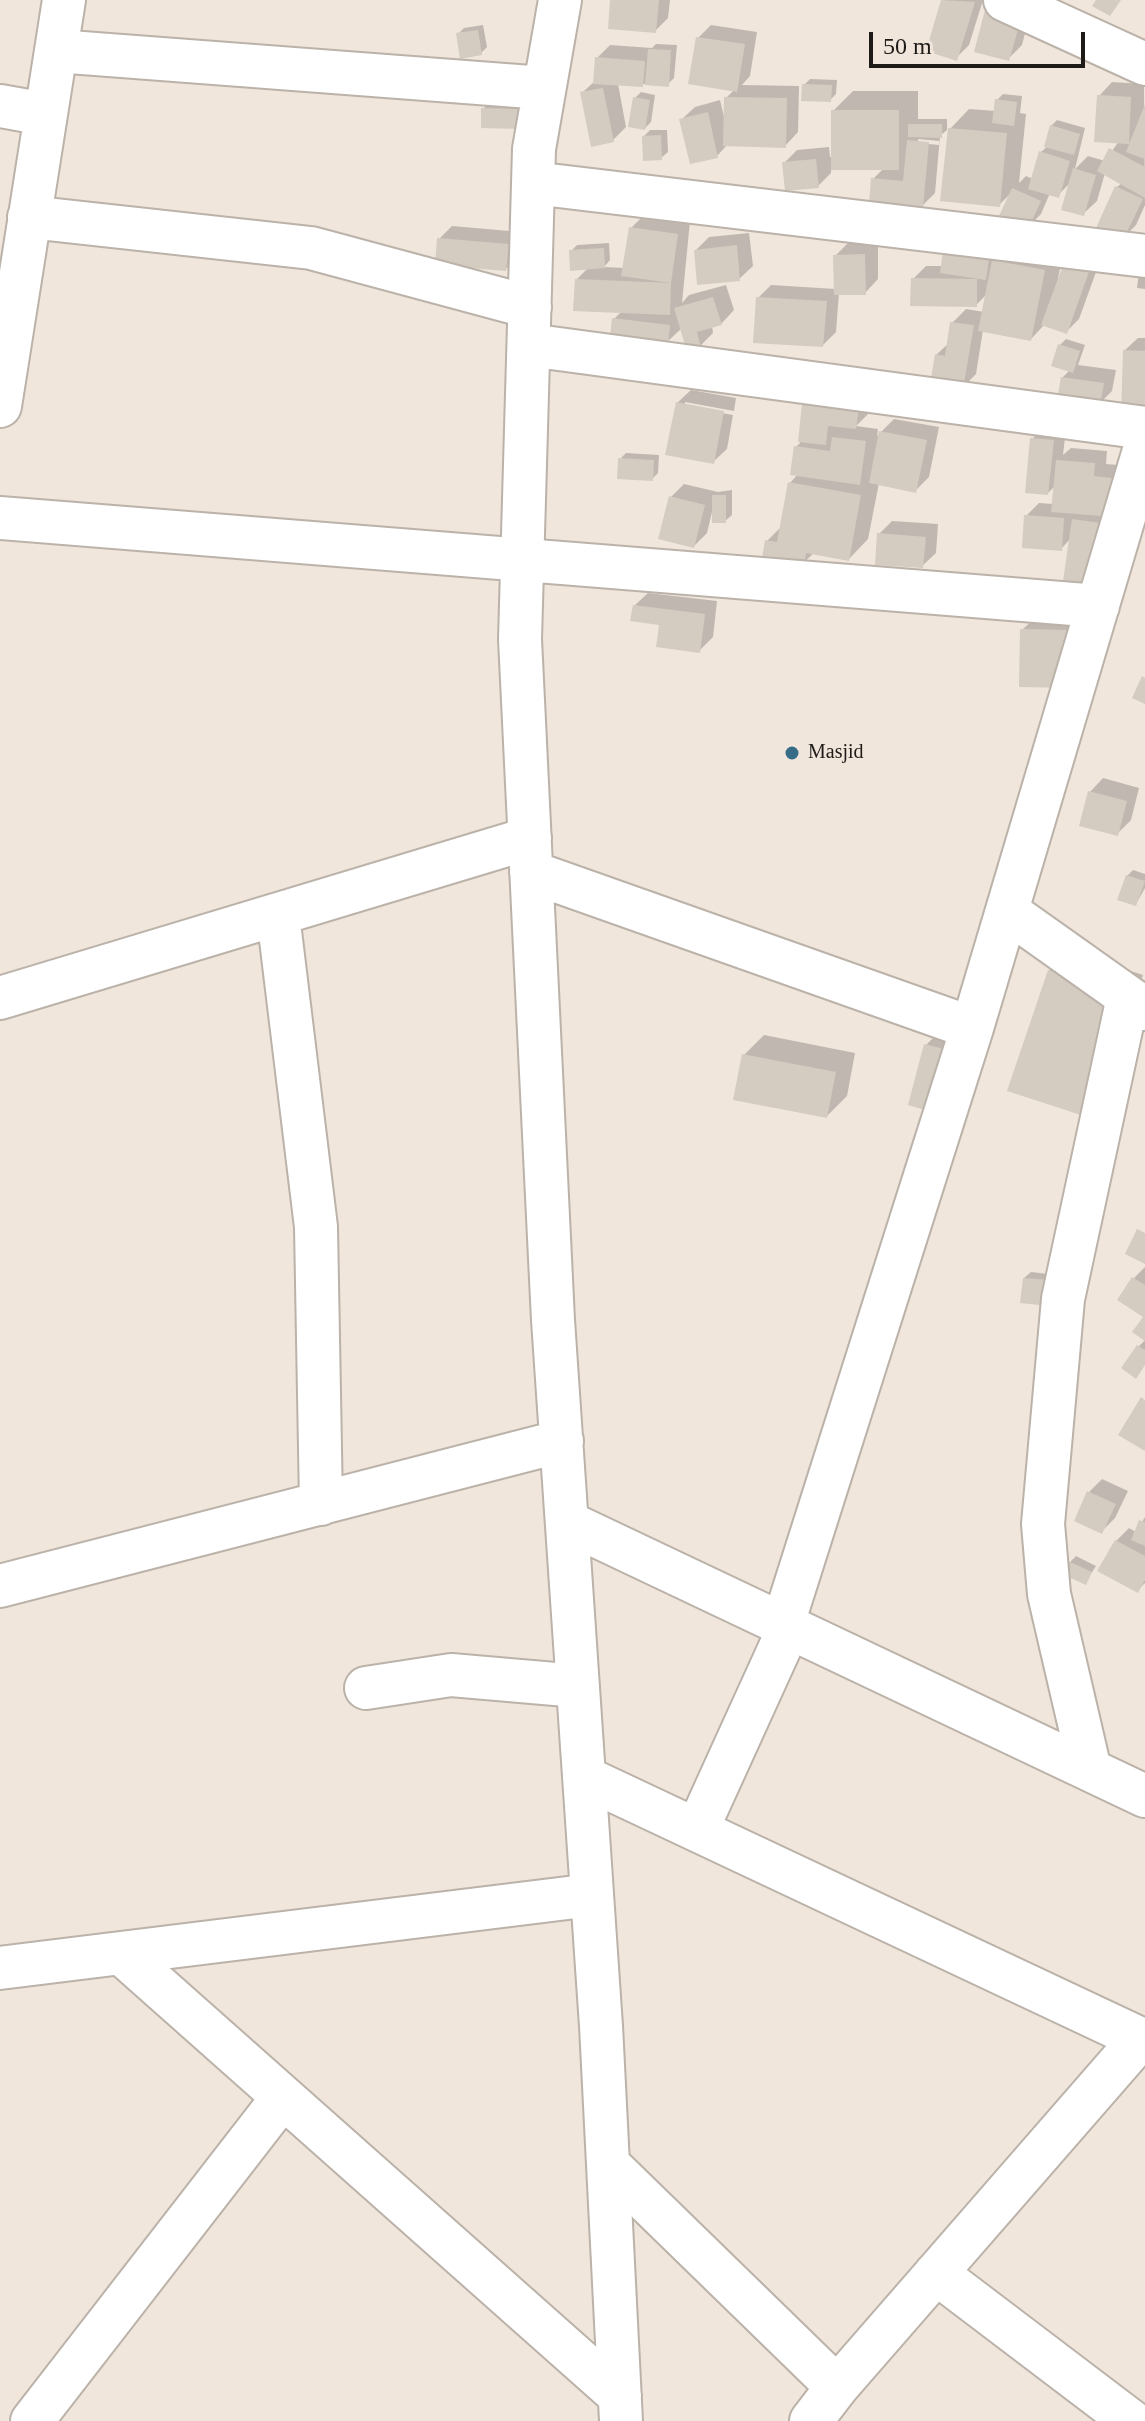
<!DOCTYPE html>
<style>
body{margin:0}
#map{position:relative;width:1145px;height:2421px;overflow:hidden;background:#f0e6dc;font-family:Georgia,serif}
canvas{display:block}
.scale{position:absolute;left:869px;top:32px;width:216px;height:36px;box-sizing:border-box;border:4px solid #1d1a17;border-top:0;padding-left:10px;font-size:24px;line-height:28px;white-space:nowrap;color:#1d1a17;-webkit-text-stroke:6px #f0e6dc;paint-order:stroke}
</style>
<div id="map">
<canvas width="1145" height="2421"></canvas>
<div class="scale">50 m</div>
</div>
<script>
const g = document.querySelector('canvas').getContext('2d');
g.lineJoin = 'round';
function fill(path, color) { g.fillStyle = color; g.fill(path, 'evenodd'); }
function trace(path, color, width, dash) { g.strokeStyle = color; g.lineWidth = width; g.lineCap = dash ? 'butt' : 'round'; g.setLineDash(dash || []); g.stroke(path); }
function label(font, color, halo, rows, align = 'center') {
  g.font = font + ' Georgia,serif'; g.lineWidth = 7; g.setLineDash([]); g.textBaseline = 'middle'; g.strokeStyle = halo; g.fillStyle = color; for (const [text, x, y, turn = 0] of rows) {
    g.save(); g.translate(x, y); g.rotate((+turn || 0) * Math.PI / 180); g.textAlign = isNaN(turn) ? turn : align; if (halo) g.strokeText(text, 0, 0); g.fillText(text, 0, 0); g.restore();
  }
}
fill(new Path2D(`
 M 612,0 L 670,0 L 668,18 L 655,31 Z
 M 944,0 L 983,0 L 969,45 L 956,58 L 928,50 Z
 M 1032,6 L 1022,45 L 1009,58 L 987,11 Z
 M 483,25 L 487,47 L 481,53 L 458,34 L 464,28 Z
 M 711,25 L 757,32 L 750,76 L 742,85 L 799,86 L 798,132 L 785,146 L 728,144 L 717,156 L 681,120 L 695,107 L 720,100 L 724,117 L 726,98 L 735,89 L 698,38 Z
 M 656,44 L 677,45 L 674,78 L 668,84 L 618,84 L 626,127 L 613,140 L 582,93 L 596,80 L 597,58 L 610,45 L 652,48 Z
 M 810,79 L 837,80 L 836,94 L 830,100 L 804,85 Z
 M 1112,82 L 1144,84 L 1145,205 L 1136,225 L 1123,238 L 1117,187 L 1122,183 L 1105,173 L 1097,201 L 1083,214 L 1071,182 L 1058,195 L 1050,193 L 1041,214 L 1028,227 L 1011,193 L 999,205 L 950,129 L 969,109 L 996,111 L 997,100 L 1003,94 L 1022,96 L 1020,113 L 1026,114 L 1019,183 L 1026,176 L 1033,179 L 1041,152 L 1048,146 L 1051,126 L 1057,120 L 1085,128 L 1075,169 L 1088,156 L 1105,161 L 1119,141 L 1099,96 Z
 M 853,91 L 918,91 L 918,119 L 947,119 L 947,130 L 940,136 L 935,193 L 922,206 L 873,179 L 884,168 L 831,168 L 831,173 L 818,186 L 784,163 L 797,150 L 829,147 L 830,157 L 833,157 L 833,111 ZM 918,139 L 939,141 L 939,145 L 918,143 Z
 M 641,92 L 655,95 L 651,122 L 645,128 L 635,98 Z
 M 489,103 L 526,104 L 526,121 L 483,109 Z
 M 650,130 L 667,130 L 668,152 L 661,158 L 644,136 Z
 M 644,215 L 690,221 L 682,303 L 689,295 L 726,285 L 734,310 L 721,324 L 712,326 L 713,333 L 700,346 L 682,328 L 667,342 L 614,319 L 622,311 L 577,279 L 589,267 L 571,251 L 577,245 L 609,243 L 610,260 L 604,267 L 625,268 L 631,228 Z
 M 452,226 L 521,232 L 519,255 L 506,269 L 439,239 Z
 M 749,233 L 753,266 L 739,279 L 696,250 L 709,237 Z
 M 849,242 L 878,242 L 878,279 L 865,293 L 839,293 L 836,332 L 823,345 L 758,298 L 771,285 L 836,289 L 836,255 Z
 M 946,245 L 1064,250 L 1058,278 L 1104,250 L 1079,319 L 1066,332 L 1045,324 L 1031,339 L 983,330 L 976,374 L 963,387 L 936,355 L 949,343 L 952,323 L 966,309 L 984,312 L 987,294 L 976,305 L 913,279 L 926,266 L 943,266 Z
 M 1145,266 L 1145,289 L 1137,288 L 1139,272 Z
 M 1138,338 L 1145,338 L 1145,416 L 1124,351 Z
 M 1066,339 L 1085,345 L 1078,365 L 1116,370 L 1112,391 L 1099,404 L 1062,378 L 1070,370 L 1060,345 Z
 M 872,387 L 868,414 L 856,426 L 878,429 L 877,436 L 894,419 L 939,427 L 929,477 L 916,490 L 879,483 L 868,539 L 849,559 L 814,553 L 803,563 L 767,541 L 782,526 L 790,483 L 798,474 L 796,447 L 800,443 L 805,395 Z
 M 691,390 L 736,398 L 734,411 L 685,402 L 685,406 L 733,415 L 727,449 L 713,462 L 677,403 Z
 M 1045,426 L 1066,428 L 1063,455 L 1071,448 L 1107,451 L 1106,464 L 1131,466 L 1112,571 L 1071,538 L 1061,549 L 1026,516 L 1039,503 L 1053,504 L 1055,486 L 1048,493 L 1032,439 Z
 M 626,453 L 659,455 L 658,473 L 652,479 L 620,459 Z
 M 684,484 L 718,492 L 732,490 L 732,515 L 725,521 L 712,512 L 707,533 L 694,546 L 671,497 Z
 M 892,521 L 938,524 L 936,553 L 922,566 L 879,534 Z
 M 648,593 L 717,601 L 713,637 L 699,651 L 634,606 Z
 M 1036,617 L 1084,617 L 1083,672 L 1022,630 Z
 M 1103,778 L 1139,788 L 1131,820 L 1117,834 L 1090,792 Z
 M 1133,870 L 1145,874 L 1145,888 L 1136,904 L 1127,876 Z
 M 1069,951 L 1143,975 L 1103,1094 L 1049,971 Z
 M 939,1032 L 968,1040 L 952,1098 L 926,1045 Z
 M 764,1035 L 855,1053 L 847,1096 L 827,1116 L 744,1055 Z
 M 1145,1267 L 1145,1316 L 1134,1278 Z
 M 1031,1272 L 1057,1275 L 1055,1298 L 1024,1278 Z
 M 1145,1340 L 1145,1365 L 1139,1346 Z
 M 1102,1479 L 1128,1491 L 1115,1518 L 1102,1531 L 1089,1492 Z
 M 1145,1517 L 1145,1583 L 1137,1591 L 1116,1541 L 1129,1528 L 1136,1532 Z
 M 1076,1556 L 1096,1566 L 1085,1583 L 1070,1562 Z`), '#0003');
fill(new Path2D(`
 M 610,0 L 659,0 L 656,33 L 608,29 Z
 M 941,0 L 975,2 L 957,61 L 926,51 Z
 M 1096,0 L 1121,0 L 1110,16 L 1092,6 Z
 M 985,10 L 1021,19 L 1009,61 L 974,52 Z
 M 478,30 L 482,55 L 460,59 L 456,33 Z
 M 696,37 L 745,44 L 737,92 L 688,84 Z
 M 648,49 L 671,50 L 669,87 L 645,85 Z
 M 595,57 L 645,61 L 643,87 L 593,84 Z
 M 802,84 L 832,85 L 831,102 L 801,101 Z
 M 603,88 L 614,142 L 591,147 L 580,92 Z
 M 1097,95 L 1131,97 L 1129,144 L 1094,142 Z
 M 633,97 L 650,100 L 645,130 L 628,127 Z
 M 724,97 L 787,98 L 786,148 L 723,146 Z
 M 995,99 L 1017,102 L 1014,126 L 992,123 Z
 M 1145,104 L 1145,159 L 1126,152 Z
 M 481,108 L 521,109 L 520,129 L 481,128 Z
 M 831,110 L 899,110 L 899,170 L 831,170 Z
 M 708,112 L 718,158 L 690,164 L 679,119 Z
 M 908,124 L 942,124 L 942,138 L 908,137 Z
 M 1050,125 L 1080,134 L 1074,155 L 1044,147 Z
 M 948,128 L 1007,133 L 1000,207 L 940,201 Z
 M 661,135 L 662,160 L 643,161 L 642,136 Z
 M 907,140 L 929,142 L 923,208 L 869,204 L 871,178 L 903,181 Z
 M 1109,148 L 1145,167 L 1145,198 L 1097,171 Z
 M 1039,151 L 1070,161 L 1059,198 L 1028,189 Z
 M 816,159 L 819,188 L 785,191 L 782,162 Z
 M 1073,168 L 1096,175 L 1084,216 L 1061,210 Z
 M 1115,186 L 1143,199 L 1123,240 L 1096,228 Z
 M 1012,188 L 1041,201 L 1028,229 L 999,216 Z
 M 629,227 L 678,234 L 671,283 L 621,276 Z
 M 437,238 L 509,244 L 506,271 L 435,265 Z
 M 944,244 L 990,251 L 986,280 L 940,273 Z
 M 737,245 L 740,281 L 697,285 L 694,250 Z
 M 604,248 L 605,268 L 570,271 L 569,250 Z
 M 865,254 L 866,295 L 834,295 L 833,255 Z
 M 1067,254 L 1092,263 L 1067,334 L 1041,325 Z
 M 992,260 L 1045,270 L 1031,341 L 978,331 Z
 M 911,278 L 977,279 L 977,307 L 910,306 Z
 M 575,279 L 671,283 L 670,315 L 573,311 Z
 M 713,297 L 722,325 L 697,332 L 701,348 L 687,352 L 674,308 Z
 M 756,297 L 827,301 L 823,347 L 753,343 Z
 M 612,318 L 670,325 L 668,344 L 610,337 Z
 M 950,322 L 974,325 L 963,389 L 930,384 L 935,354 L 945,356 Z
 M 1058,344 L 1080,351 L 1073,373 L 1051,366 Z
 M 1123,350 L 1145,351 L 1145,418 L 1121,417 Z
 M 1061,377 L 1104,383 L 1100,406 L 1057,400 Z
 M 803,394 L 860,400 L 856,429 L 828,426 L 826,445 L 798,442 Z
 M 676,402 L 724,411 L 714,464 L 665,455 Z
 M 879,431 L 927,440 L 916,493 L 869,483 Z
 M 832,437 L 866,441 L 860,485 L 790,475 L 794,446 L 830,451 Z
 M 1030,438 L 1054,440 L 1048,495 L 1025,493 Z
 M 618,458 L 654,460 L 653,481 L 617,479 Z
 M 1056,460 L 1095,463 L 1094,476 L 1119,479 L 1115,517 L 1051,512 Z
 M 788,482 L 861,495 L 849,561 L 806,553 L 804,566 L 762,558 L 765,540 L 777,542 Z
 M 712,495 L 726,495 L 726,523 L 712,523 Z
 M 669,496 L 705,505 L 694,548 L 658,539 Z
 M 1024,515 L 1064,518 L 1062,551 L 1022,548 Z
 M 1072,519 L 1108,524 L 1099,586 L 1063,581 Z
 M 877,533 L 926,537 L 923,568 L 875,565 Z
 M 633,605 L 705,614 L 700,653 L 656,647 L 659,625 L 630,621 Z
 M 1020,629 L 1072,630 L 1071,688 L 1019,687 Z
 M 1142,676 L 1145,678 L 1145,704 L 1132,698 Z
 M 1088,791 L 1127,801 L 1118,836 L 1079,826 Z
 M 1126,875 L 1145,881 L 1136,906 L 1117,900 Z
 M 1048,970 L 1124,995 L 1084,1116 L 1007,1091 Z
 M 924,1044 L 956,1052 L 939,1114 L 908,1105 Z
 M 742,1054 L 836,1072 L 827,1118 L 733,1100 Z
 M 1137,1229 L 1145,1233 L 1145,1264 L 1125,1254 Z
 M 1132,1277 L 1145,1285 L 1145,1341 L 1132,1332 L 1143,1317 L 1117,1300 Z
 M 1023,1278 L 1052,1280 L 1049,1306 L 1020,1303 Z
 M 1137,1345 L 1145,1350 L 1145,1365 L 1136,1379 L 1121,1368 Z
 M 1141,1397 L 1145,1400 L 1145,1451 L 1118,1435 Z
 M 1087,1491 L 1116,1504 L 1102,1534 L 1074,1521 Z
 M 1139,1520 L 1145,1522 L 1145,1546 L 1131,1540 Z
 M 1115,1540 L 1145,1556 L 1145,1580 L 1138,1593 L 1097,1571 Z
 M 1068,1561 L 1092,1572 L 1086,1585 L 1062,1574 Z`), '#d4cbc1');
const minor = new Path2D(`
 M 560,0 L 534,149 L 520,639 L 553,1320 L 601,2026 L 621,2421
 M 1005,0 L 1145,64
 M 56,51 L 544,88
 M 0,106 L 45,114
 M 533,183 L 1145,256
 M 29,217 L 311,248 L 530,307
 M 529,345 L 1145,428
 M 0,406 L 64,0
 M 0,518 L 1098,606
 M 531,872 L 972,1028
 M 1007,911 L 1145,1009
 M 278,915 L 316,1227 L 321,1504
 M 0,998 L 530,838
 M 567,1522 L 1145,1796
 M 0,1586 L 562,1441
 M 782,1627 L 972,1028 L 1145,447
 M 366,1688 L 451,1675 L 578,1686
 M 1090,1770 L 1049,1594 L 1043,1524 L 1063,1299 L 1128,997
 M 584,1777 L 1145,2041
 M 697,1830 L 788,1630
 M 121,1953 L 620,2396
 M 0,1968 L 592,1895
 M 608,2164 L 837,2387
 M 936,2273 L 1131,2421
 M 32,2421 L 283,2097
 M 811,2421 L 837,2387 L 1140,2039`);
trace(minor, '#bbb2a9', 46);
trace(minor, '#fff', 42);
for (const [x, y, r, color] of [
 [792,753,8,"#376c88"]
]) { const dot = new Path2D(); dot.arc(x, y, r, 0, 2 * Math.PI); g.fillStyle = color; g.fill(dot); trace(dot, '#f0e6dc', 3); }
label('20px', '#1d1a17', '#f0e6dc', [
 ["Masjid",808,753]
], 'left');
</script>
